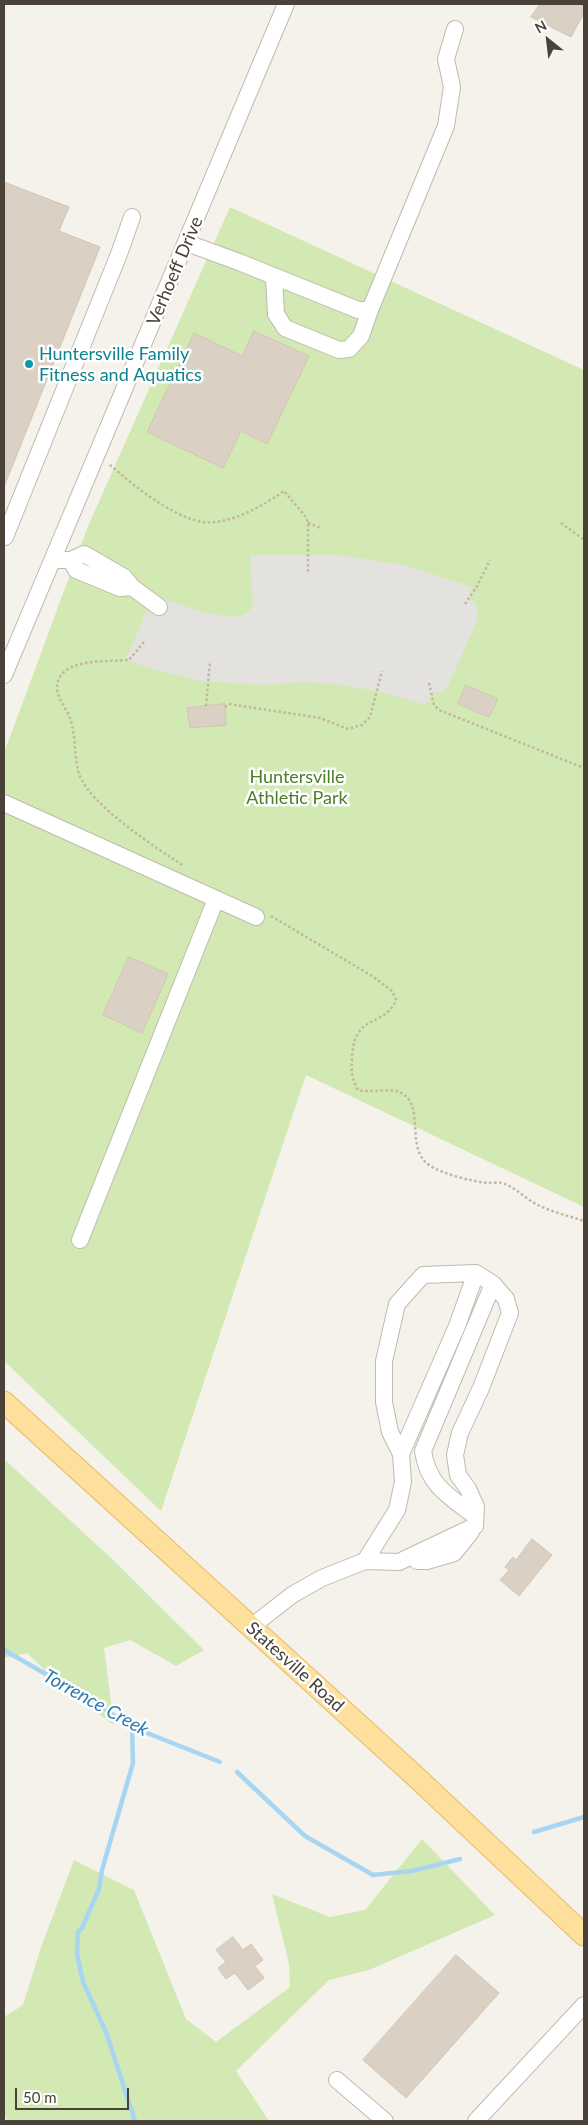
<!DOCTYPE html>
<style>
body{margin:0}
#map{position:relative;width:588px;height:2125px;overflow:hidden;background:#f5f2eb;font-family:Lato,sans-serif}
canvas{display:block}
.frame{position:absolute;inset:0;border:5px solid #4a4238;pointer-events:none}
.north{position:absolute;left:523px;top:15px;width:50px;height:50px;-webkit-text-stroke:4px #fff;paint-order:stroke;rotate:331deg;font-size:14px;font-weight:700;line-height:20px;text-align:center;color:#4a4238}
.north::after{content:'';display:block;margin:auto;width:18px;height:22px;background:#4a4238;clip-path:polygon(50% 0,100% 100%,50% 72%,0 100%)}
.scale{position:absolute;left:15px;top:2088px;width:114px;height:22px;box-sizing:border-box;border:2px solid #4a4238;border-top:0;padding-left:6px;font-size:15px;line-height:18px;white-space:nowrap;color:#4a4238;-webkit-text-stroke:4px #fff;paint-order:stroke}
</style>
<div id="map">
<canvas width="588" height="2125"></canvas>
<div class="frame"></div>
<div class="north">N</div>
<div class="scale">50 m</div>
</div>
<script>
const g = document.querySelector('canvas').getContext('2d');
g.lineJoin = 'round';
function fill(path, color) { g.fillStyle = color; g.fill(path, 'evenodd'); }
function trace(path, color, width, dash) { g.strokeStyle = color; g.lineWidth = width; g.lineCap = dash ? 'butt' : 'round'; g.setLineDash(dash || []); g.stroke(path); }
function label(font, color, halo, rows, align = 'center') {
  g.font = font + ' Lato,sans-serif'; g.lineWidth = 5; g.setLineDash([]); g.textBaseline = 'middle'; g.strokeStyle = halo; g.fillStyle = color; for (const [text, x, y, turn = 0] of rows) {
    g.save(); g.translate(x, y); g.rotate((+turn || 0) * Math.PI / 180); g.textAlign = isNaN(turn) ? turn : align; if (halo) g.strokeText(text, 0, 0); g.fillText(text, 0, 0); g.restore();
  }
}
fill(new Path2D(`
 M 230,207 L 584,370 L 584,1207 L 306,1075 L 161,1511 L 4,1361 L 4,753 L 88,526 Z
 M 4,1459 L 111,1558 L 204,1650 L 176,1666 L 130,1640 L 104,1648 L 114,1725 L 63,1688 L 27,1653 L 4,1658 Z
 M 422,1839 L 495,1915 L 369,1970 L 329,1980 L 236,2071 L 269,2121 L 7,2121 L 4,2115 L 4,2017 L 23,2005 L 41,1947 L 74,1860 L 134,1890 L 186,2019 L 216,2042 L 290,1987 L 289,1964 L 272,1894 L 330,1917 L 365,1910 Z`), '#d3e9b4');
fill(new Path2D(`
 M 250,555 L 339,555 L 403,565 L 473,587 L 469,597 L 475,603 L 478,614 L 476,623 L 448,686 L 442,691 L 433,694 L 426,705 L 378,691 L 335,684 L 304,682 L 261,685 L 201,681 L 146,667 L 126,659 L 143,620 L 143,615 L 168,600 L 202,612 L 229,617 L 240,616 L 249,612 L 253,604 Z`), '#e4e2df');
trace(new Path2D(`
 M 4,1650 L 89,1699 L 132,1727 L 220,1762
 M 132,1727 L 133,1763 L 102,1870 L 99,1889 L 82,1928 L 78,1932 L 77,1954 L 83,1982 L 106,2032 L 135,2121
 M 237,1772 L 305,1836 L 373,1875 L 412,1871 L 460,1859
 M 534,1832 L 584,1817`), '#a8d5f1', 4.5);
const building = new Path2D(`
 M 540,4 L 584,4 L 584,13 L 571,37 L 531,17 Z
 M 4,182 L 69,207 L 59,231 L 100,247 L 4,487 Z
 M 254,331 L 309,356 L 267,444 L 241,431 L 223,468 L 147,432 L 194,333 L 242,356 Z
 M 466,685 L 498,699 L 489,717 L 458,704 Z
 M 225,704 L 226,725 L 190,728 L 187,708 Z
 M 129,957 L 168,974 L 142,1033 L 103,1015 Z
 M 532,1539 L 552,1555 L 519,1596 L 500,1580 L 509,1570 L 505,1567 L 513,1557 L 516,1560 Z
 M 233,1937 L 243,1950 L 251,1944 L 263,1960 L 255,1966 L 264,1978 L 248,1990 L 235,1973 L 226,1979 L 218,1968 L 226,1962 L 216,1950 Z
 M 456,1955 L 499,1993 L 406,2098 L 363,2060 Z`);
fill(building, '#dad0c3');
trace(building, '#d2c5b3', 1);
const minor = new Path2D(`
 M 187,243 L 239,262 L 358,310 L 370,310 L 446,126 L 452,87 L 446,59 L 455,29
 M 274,276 L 276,314 L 285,328 L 339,350 L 349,349 L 361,336 L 370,310
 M 5,537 L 119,254 L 132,217
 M 53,560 L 71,560 L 84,554 L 124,577 L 132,587 L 159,607
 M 71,560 L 76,570 L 120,588 L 132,587
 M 4,675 L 286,4
 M 4,803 L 256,917
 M 80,1240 L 216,899
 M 401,1454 L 457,1326 L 476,1273
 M 475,1516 C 450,1497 428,1486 423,1451 L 493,1284
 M 417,1561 L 427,1561 L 454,1553 L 471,1532
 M 251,1627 L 292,1595 L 322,1578 L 365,1561 L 399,1562 L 475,1526 L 476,1507 L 468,1489 L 458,1475 L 455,1455 L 460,1433 L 481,1388 L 510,1313 L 506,1299 L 493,1284 L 476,1273 L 423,1275 L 397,1304 L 384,1361 L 384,1402 L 390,1432 L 401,1454 L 403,1482 L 397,1510 L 365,1561
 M 337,2080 L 385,2121
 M 476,2121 L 584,2005`);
const major = new Path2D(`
 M 4,1402 L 415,1776 L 584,1935`);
trace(minor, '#c1b9ad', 18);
trace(major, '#e5bc69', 23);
trace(new Path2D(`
 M 110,465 C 133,485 183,527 215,522 C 240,519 264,505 284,491 L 306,517 L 308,523 L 308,573
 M 308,523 L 321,528
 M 561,523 L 583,539
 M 465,604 L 476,588 L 490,560
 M 144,642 L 129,660 C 108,662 55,657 57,690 C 59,701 68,710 71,721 C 76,738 74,757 79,774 C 90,805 156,848 184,866
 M 429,683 L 434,705 L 439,710 L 584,768
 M 206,706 L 210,662
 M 225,707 L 229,704 L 320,718 L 348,729 L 362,725 L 370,717 L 382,671
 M 271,916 L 372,976 L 392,991 L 396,1000 C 385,1028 353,1012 352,1059 C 351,1071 352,1079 358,1090 C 372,1093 389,1088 399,1092 C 427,1103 404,1148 429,1165 C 442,1174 471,1181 487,1183 C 492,1183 498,1182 502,1183 C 516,1187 525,1199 538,1205 C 552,1212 569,1216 584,1221`), '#c3b59e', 2.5, [2.5, 2.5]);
trace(minor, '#fff', 16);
trace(major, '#fedf9b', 21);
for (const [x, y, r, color] of [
 [29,364,5,"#0f9aa8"]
]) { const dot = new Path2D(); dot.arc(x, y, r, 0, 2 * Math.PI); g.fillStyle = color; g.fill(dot); trace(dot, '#fff', 2); }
label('18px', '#4a4238', '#fff', [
 ["Verhoeff Drive",175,271,-67],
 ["Statesville Road",295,1667,42]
]);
label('18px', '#0d838f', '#fff', [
 ["Huntersville Family",39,354],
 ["Fitness and Aquatics",39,375]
], 'left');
label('18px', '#4c7d2a', '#fff', [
 ["Huntersville",297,777],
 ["Athletic Park",297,798]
]);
label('italic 19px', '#2e7caf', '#fff', [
 ["Torrence Creek",96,1703,29]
]);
</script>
